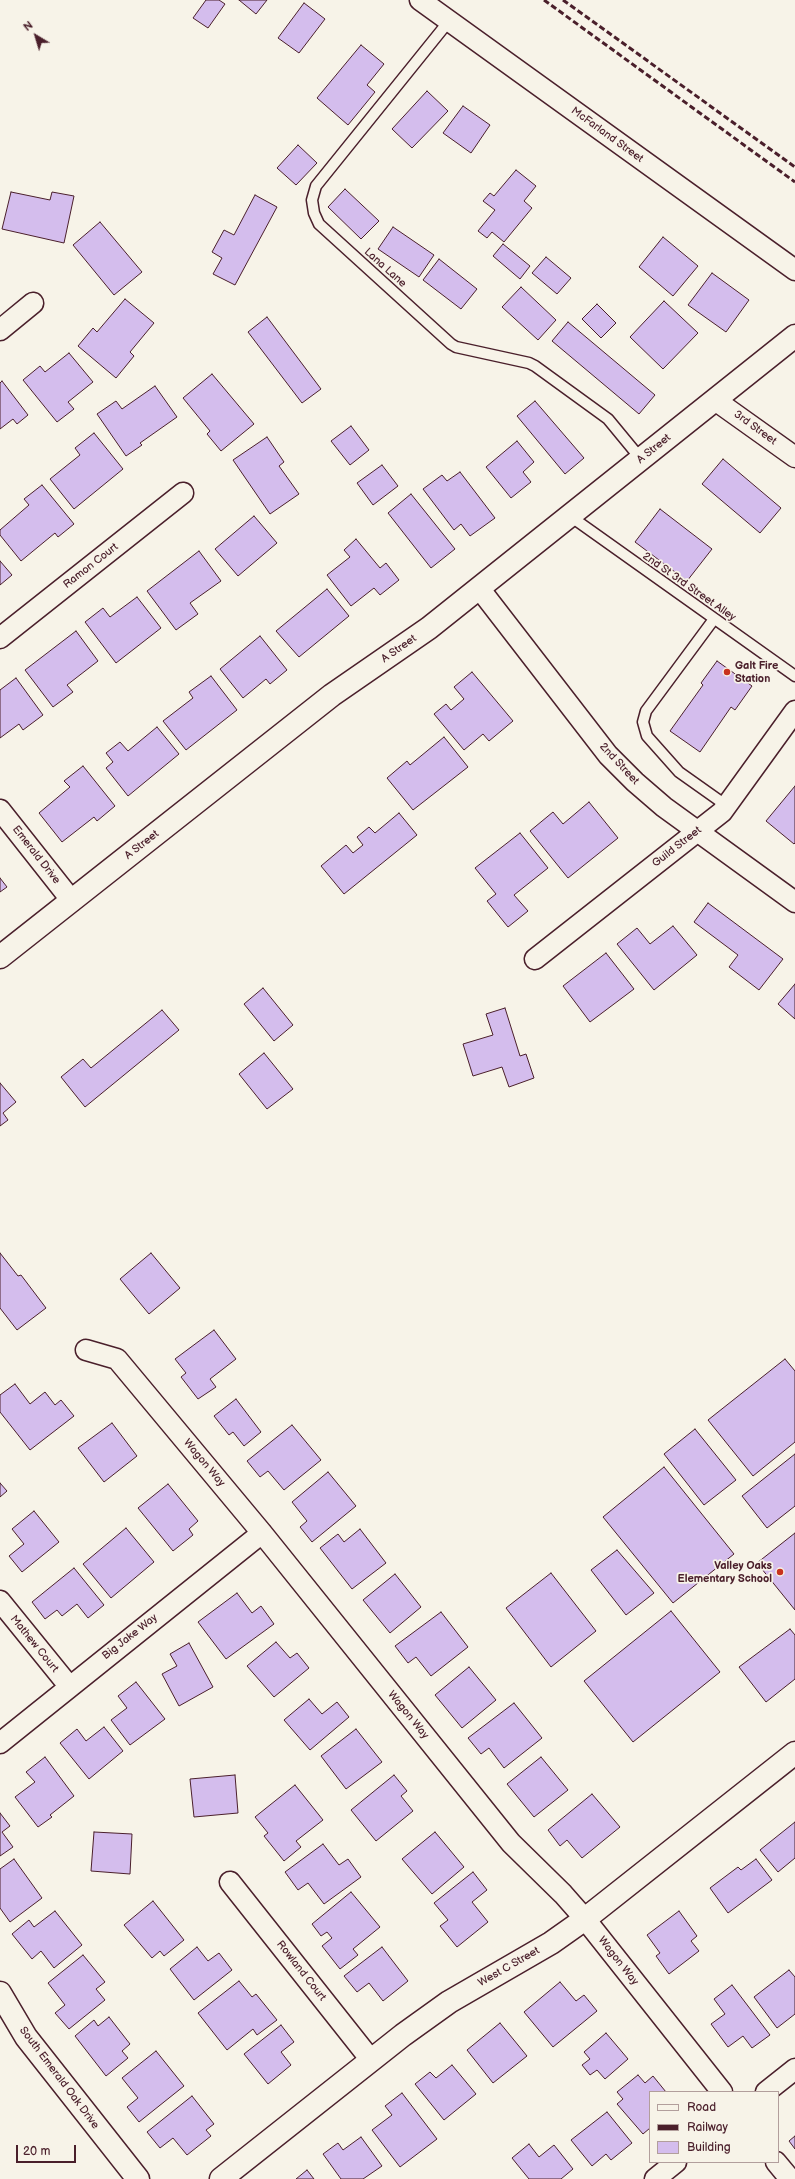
<!DOCTYPE html>
<html>
<head>
<meta charset="utf-8">
<style>
	body { margin:0 }
	#map { position:relative; width:795px; height:2179px; overflow:hidden; background:#f7f3e8; font-family:"Balsamiq Sans",sans-serif }
	canvas { display:block }
	.legend { position:absolute; left:649px; top:2091px; width:130px; height:72px; box-sizing:border-box; background:#f7f3e8; border:1px solid #b29e9c; margin:0; padding:5px 7px; list-style:none; font-size:12px; color:#4a1f2b }
	.legend li { display:flex; align-items:center; gap:8px; height:20px }
	.legend b { width:20px; border:1px solid #b29e9c }
	.north { position:absolute; left:16px; top:16px; width:40px; height:40px; -webkit-text-stroke:3px #f7f3e8; paint-order:stroke; rotate:322deg; font-size:11px; font-weight:700; line-height:16px; text-align:center; color:#4a1f2b }
	.north::after { content:''; display:block; margin:auto; width:14px; height:18px; background:#4a1f2b; clip-path:polygon(50% 0,100% 100%,50% 72%,0 100%) }
	.scale { position:absolute; left:16px; top:2145px; width:60px; height:18px; box-sizing:border-box; border:2px solid #4a1f2b; border-top:0; padding-left:5px; font-size:12px; line-height:14px; white-space:nowrap; color:#4a1f2b; -webkit-text-stroke:3px #f7f3e8; paint-order:stroke }
</style>
</head>
<body>
<div id="map">
<canvas width="795" height="2179"></canvas>
<ul class="legend">
<li><b style="height:5px;background:#f7f3e8"></b>Road</li>
<li><b style="height:5px;background:#4a1f2b"></b>Railway</li>
<li><b style="height:11px;background:#d4bded"></b>Building</li>
</ul>
<div class="north">N</div>
<div class="scale">20 m</div>
</div>
<script>
const c = document.querySelector('canvas').getContext('2d');
c.lineJoin = 'round';
function paint(path, color) {
  c.fillStyle = color;
  c.fill(path, 'evenodd');
}
function shape(rows) {
  const path = new Path2D();
  for (const r of rows) {
    path.moveTo(r[0], r[1]);
    for (let i = 2; i < r.length; i += 2) path.lineTo(r[i], r[i + 1]);
  }
  return path;
}
function trace(path, color, width, dash) {
  c.strokeStyle = color;
  c.lineWidth = width;
  c.lineCap = dash ? 'butt' : 'round';
  c.setLineDash(dash || []);
  c.stroke(path);
}
function write(font, color, halo, rows, align = 'center') {
  c.font = font + ' "Balsamiq Sans",sans-serif';
  c.lineWidth = 3.5;
  c.setLineDash([]);
  c.textBaseline = 'middle';
  c.strokeStyle = halo;
  c.fillStyle = color;
  for (const [text, x, y, turn = 0] of rows) {
    c.save();
    c.translate(x, y);
    c.rotate((+turn || 0) * Math.PI / 180);
    c.textAlign = isNaN(turn) ? turn : align;
    if (halo) c.strokeText(text, 0, 0);
    c.fillText(text, 0, 0);
    c.restore();
  }
}
const building = shape([
	[206,0,219,0,225,4,208,28,193,18,206,0],
	[239,0,267,0,256,14,239,0],
	[304,3,325,19,299,53,278,38,304,3],
	[361,45,384,64,367,85,375,92,348,125,317,98,361,45],
	[427,91,448,111,412,148,392,129,427,91],
	[463,106,490,125,471,153,443,133,463,106],
	[298,145,317,163,296,185,277,168,298,145],
	[516,170,536,186,524,201,532,208,504,242,492,232,487,238,478,231,495,210,483,201,490,193,494,196,516,170],
	[345,189,379,221,361,239,328,207,345,189],
	[11,192,50,200,52,192,74,196,64,243,2,229,11,192],
	[255,195,277,207,235,285,213,274,222,258,212,252,224,230,234,235,255,195],
	[100,222,142,272,114,295,73,245,100,222],
	[393,227,434,255,419,277,378,249,393,227],
	[663,237,698,266,673,296,639,267,663,237],
	[503,244,530,266,520,279,493,256,503,244],
	[546,257,571,278,557,294,532,273,546,257],
	[439,259,477,289,461,309,423,280,439,259],
	[712,273,749,300,726,332,688,305,712,273],
	[521,287,556,320,538,340,502,307,521,287],
	[125,299,154,323,130,352,134,356,116,378,78,346,93,328,97,332,125,299],
	[664,301,698,333,663,369,630,337,664,301],
	[597,304,616,323,601,338,582,319,597,304],
	[267,317,321,389,302,403,248,332,267,317],
	[568,322,655,395,639,414,552,341,568,322],
	[69,353,93,382,68,402,74,409,57,422,23,380,40,366,45,372,69,353],
	[212,374,254,424,221,451,207,434,210,431,183,398,212,374],
	[2,381,28,415,17,424,13,419,0,429,0,383,2,381],
	[155,386,177,417,140,443,142,445,126,456,97,414,116,401,122,409,155,386],
	[535,401,584,458,565,474,517,416,535,401],
	[351,426,369,450,350,465,331,441,351,426],
	[94,433,123,469,74,509,50,479,80,455,75,448,94,433],
	[267,437,284,462,279,466,299,494,270,514,233,460,267,437],
	[517,441,534,462,523,472,531,482,511,498,486,467,517,441],
	[723,459,781,508,760,533,702,484,723,459],
	[382,465,398,486,373,505,357,483,382,465],
	[460,472,495,518,470,536,461,524,454,530,423,489,442,475,447,481,460,472],
	[42,485,74,524,58,537,55,533,21,561,0,535,0,530,29,505,24,499,42,485],
	[411,494,455,549,431,568,388,513,411,494],
	[660,509,712,549,687,581,635,542,660,509],
	[254,516,277,543,238,576,215,549,254,516],
	[356,539,380,568,386,563,399,580,380,595,374,588,351,606,327,575,350,557,344,550,356,539],
	[199,551,221,581,190,603,198,614,176,630,147,591,199,551],
	[0,561,12,575,0,585,0,561],
	[327,589,349,616,299,657,276,631,327,589],
	[137,597,161,628,116,663,85,622,103,608,110,617,137,597],
	[76,631,98,661,67,685,73,692,53,707,25,670,76,631],
	[260,636,287,670,270,684,266,679,243,698,220,669,260,636],
	[717,661,752,686,735,710,731,707,700,752,670,731,703,685,701,683,717,661],
	[472,672,513,721,489,741,483,734,464,750,434,714,446,704,451,710,464,699,454,687,472,672],
	[211,676,237,710,186,750,163,721,193,698,189,692,211,676],
	[16,678,43,715,23,730,19,724,0,738,0,690,16,678],
	[157,727,179,754,128,796,106,768,113,762,106,753,120,742,128,751,157,727],
	[444,737,468,767,413,810,387,778,407,761,410,765,444,737],
	[83,766,115,806,97,821,94,817,62,842,39,813,70,787,64,781,83,766],
	[795,786,795,843,794,844,766,821,795,786],
	[589,802,618,838,568,878,530,831,553,812,563,824,589,802],
	[399,813,417,835,344,894,321,866,346,845,353,853,363,845,357,837,369,827,375,833,399,813],
	[520,833,548,868,514,895,528,911,508,927,487,901,496,894,475,868,520,833],
	[0,878,7,887,0,892,0,878],
	[708,903,783,959,759,990,729,967,738,955,694,922,708,903],
	[673,926,697,955,654,990,617,944,637,928,650,944,673,926],
	[606,953,634,989,590,1022,563,986,606,953],
	[795,984,795,1019,778,1004,795,984],
	[263,988,293,1025,274,1041,244,1004,263,988],
	[505,1008,520,1056,526,1054,534,1078,509,1087,502,1067,473,1076,463,1044,493,1035,486,1014,505,1008],
	[162,1010,179,1030,85,1107,61,1077,83,1059,91,1068,162,1010],
	[264,1053,293,1089,267,1109,239,1074,264,1053],
	[0,1083,16,1102,3,1113,8,1120,0,1126,0,1083],
	[0,1253,18,1276,21,1275,46,1308,17,1330,0,1308,0,1253],
	[151,1253,180,1288,149,1314,120,1279,151,1253],
	[214,1330,236,1359,210,1379,216,1387,198,1399,181,1377,186,1373,175,1359,214,1330],
	[785,1359,795,1371,795,1442,753,1476,708,1420,785,1359],
	[15,1384,30,1404,45,1392,55,1405,61,1400,74,1416,30,1450,0,1412,0,1395,15,1384],
	[236,1399,261,1432,244,1446,233,1432,229,1435,214,1416,236,1399],
	[112,1423,137,1456,104,1482,78,1448,112,1423],
	[292,1425,321,1460,284,1490,268,1471,260,1477,247,1461,292,1425],
	[695,1429,736,1480,704,1505,664,1454,695,1429],
	[795,1454,795,1506,767,1528,742,1496,795,1454],
	[664,1467,734,1554,673,1603,603,1517,664,1467],
	[328,1472,356,1506,312,1542,300,1527,307,1521,292,1502,328,1472],
	[0,1483,7,1491,0,1497,0,1483],
	[168,1484,198,1521,189,1529,193,1535,173,1551,138,1508,168,1484],
	[34,1511,59,1542,22,1572,9,1556,24,1544,12,1529,34,1511],
	[126,1528,154,1562,111,1598,83,1564,126,1528],
	[360,1529,386,1563,352,1589,320,1548,338,1534,344,1542,360,1529],
	[795,1533,795,1610,757,1563,795,1533],
	[617,1550,654,1593,626,1615,591,1570,617,1550],
	[74,1568,104,1605,88,1618,77,1604,62,1616,57,1610,45,1619,32,1602,74,1568],
	[551,1573,596,1631,551,1667,506,1608,551,1573],
	[395,1574,421,1607,390,1633,363,1600,395,1574],
	[237,1593,252,1613,261,1606,274,1624,226,1659,198,1622,237,1593],
	[671,1611,720,1672,633,1742,584,1681,671,1611],
	[441,1612,468,1647,431,1676,416,1657,408,1663,395,1646,441,1612],
	[790,1629,795,1635,795,1679,766,1702,739,1667,790,1629],
	[276,1642,290,1658,297,1653,309,1668,274,1697,247,1666,276,1642],
	[189,1643,213,1687,179,1706,162,1674,177,1666,170,1654,189,1643],
	[469,1667,496,1700,462,1728,435,1695,469,1667],
	[136,1682,165,1719,130,1745,111,1720,127,1708,118,1696,136,1682],
	[309,1699,322,1714,337,1702,349,1717,310,1750,284,1720,309,1699],
	[514,1703,542,1738,504,1768,489,1748,481,1754,468,1738,514,1703],
	[104,1727,123,1751,89,1779,60,1743,77,1729,86,1741,104,1727],
	[356,1729,382,1762,346,1789,321,1756,356,1729],
	[45,1757,74,1796,50,1815,52,1817,38,1827,15,1797,35,1782,26,1772,45,1757],
	[541,1757,568,1790,534,1817,507,1784,541,1757],
	[235,1775,238,1813,194,1817,190,1779,235,1775],
	[394,1775,407,1791,401,1796,413,1811,376,1841,351,1810,394,1775],
	[295,1785,323,1820,296,1841,301,1847,284,1861,264,1836,268,1833,255,1817,295,1785],
	[592,1794,620,1827,582,1858,567,1840,560,1846,548,1830,592,1794],
	[0,1813,10,1826,2,1832,13,1847,0,1856,0,1813],
	[795,1822,795,1858,778,1872,760,1850,795,1822],
	[94,1832,132,1834,130,1874,91,1871,94,1832],
	[435,1832,464,1867,432,1894,402,1859,435,1832],
	[323,1844,339,1865,348,1859,361,1877,324,1904,308,1883,298,1890,285,1872,323,1844],
	[14,1859,42,1898,10,1922,0,1908,0,1869,14,1859],
	[756,1859,772,1880,728,1913,710,1888,738,1867,741,1870,756,1859],
	[473,1872,487,1890,472,1902,488,1922,457,1947,440,1926,448,1920,434,1903,473,1872],
	[351,1892,380,1927,353,1949,358,1955,340,1969,322,1946,332,1938,327,1932,321,1936,312,1924,351,1892],
	[153,1901,184,1940,164,1956,160,1951,152,1958,124,1925,153,1901],
	[55,1911,82,1945,54,1968,41,1951,32,1959,12,1934,29,1920,34,1927,55,1911],
	[679,1911,697,1936,691,1941,699,1951,669,1974,656,1956,660,1953,647,1935,679,1911],
	[197,1947,208,1961,219,1953,232,1970,194,2000,170,1969,197,1947],
	[382,1947,408,1981,383,2001,369,1983,357,1992,344,1976,382,1947],
	[83,1955,105,1982,96,1989,105,2000,69,2029,55,2013,65,2005,48,1983,83,1955],
	[789,1970,795,1977,795,2014,777,2028,754,1997,789,1970],
	[239,1981,252,1997,256,1994,277,2020,257,2035,253,2029,227,2050,198,2013,239,1981],
	[560,1982,576,2001,584,1995,597,2011,553,2047,524,2012,560,1982],
	[732,1985,770,2035,752,2048,743,2036,728,2047,711,2024,725,2014,714,1999,732,1985],
	[109,2017,130,2044,122,2051,128,2058,106,2076,75,2036,94,2020,98,2026,109,2017],
	[500,2023,527,2056,493,2083,467,2050,500,2023],
	[281,2025,294,2042,281,2052,291,2065,268,2084,244,2054,281,2025],
	[606,2033,628,2059,605,2079,597,2070,590,2075,582,2065,590,2059,584,2052,606,2033],
	[156,2051,184,2086,139,2122,127,2107,138,2098,122,2078,156,2051],
	[452,2065,476,2094,444,2120,415,2084,430,2072,436,2078,452,2065],
	[638,2075,645,2083,653,2076,666,2092,650,2092,650,2128,643,2134,617,2104,623,2099,617,2092,638,2075],
	[402,2093,437,2139,400,2167,372,2130,392,2115,385,2106,402,2093],
	[192,2096,214,2124,206,2130,211,2136,187,2155,173,2138,160,2148,147,2132,192,2096],
	[607,2112,632,2143,611,2160,606,2154,592,2166,571,2140,607,2112],
	[795,2136,795,2149,789,2141,795,2136],
	[361,2137,382,2166,363,2179,341,2179,323,2154,338,2143,343,2150,361,2137],
	[529,2144,539,2157,554,2145,573,2169,561,2179,529,2179,512,2158,529,2144],
	[307,2170,314,2179,296,2179,307,2170]
]);
const service = shape([
	[449,21,316,186,312,200,314,213,319,224,451,344,456,347,529,363,535,366,608,419,641,459],
	[570,516,795,676],
	[714,619,646,711,643,722,647,736,679,772,727,806]
]);
const minor = shape([
	[420,0,795,270],
	[0,330,33,303],
	[715,400,795,457],
	[479,588,608,755,635,782,664,807,795,902],
	[0,638,183,493],
	[0,810,72,901],
	[535,959,722,812,795,711],
	[86,1350,117,1359,262,1533,511,1843,563,1894,585,1919,722,2092],
	[0,1601,69,1686],
	[0,1743,262,1533],
	[230,1882,371,2060],
	[766,2092,795,2069],
	[776,2162,790,2179],
	[655,2179,676,2162]
]);
const tertiary = shape([
	[0,957,332,695,429,628,795,336],
	[0,1993,26,2037,138,2179],
	[221,2179,403,2035,449,2002,551,1943,585,1919,795,1753]
]);
const rail = shape([
	[544,0,795,182],
	[563,0,795,167]
]);
const markers = [
	[727,672,4,"#c8321e"],
	[780,1572,4,"#c8321e"]
];
const streetNames = [
	["McFarland Street",607,135,36],
	["Lana Lane",385,268,42],
	["3rd Street",755,428,36],
	["A Street",654,449,-39],
	["Ramon Court",91,566,-38],
	["2nd St 3rd Street Alley",689,587,35],
	["A Street",399,649,-35],
	["2nd Street",619,764,47],
	["A Street",142,845,-38],
	["Guild Street",677,847,-38],
	["Emerald Drive",36,855,52],
	["Wagon Way",204,1463,50],
	["Big Jake Way",130,1637,-38],
	["Mathew Court",34,1644,51],
	["Wagon Way",408,1715,51],
	["Wagon Way",618,1961,52],
	["West C Street",509,1967,-30],
	["Rowland Court",301,1971,52],
	["South Emerald Oak Drive",59,2078,53]
];
const poiNames = [
	["Galt Fire",735,666],
	["Station",735,679],
	["Valley Oaks",772,1566,"right"],
	["Elementary School",772,1579,"right"]
];
paint(building, '#d4bded');
trace(building, '#4a1f2b', 1);
trace(service, '#4a1f2b', 13);
trace(minor, '#4a1f2b', 23);
trace(tertiary, '#4a1f2b', 25);
trace(service, '#f7f3e8', 10);
trace(minor, '#f7f3e8', 20);
trace(tertiary, '#f7f3e8', 22);
trace(rail, '#4a1f2b', 3, [6, 3]);
for (const [x, y, r, color] of markers) {
  const dot = new Path2D();
  dot.arc(x, y, r, 0, 2 * Math.PI);
  c.fillStyle = color;
  c.fill(dot);
  trace(dot, '#f7f3e8', 1.5);
}
write('11px', '#4a1f2b', '#f7f3e8', streetNames);
write('bold 11px', '#4a1f2b', '#f7f3e8', poiNames, 'left');
</script>
</body>
</html>
